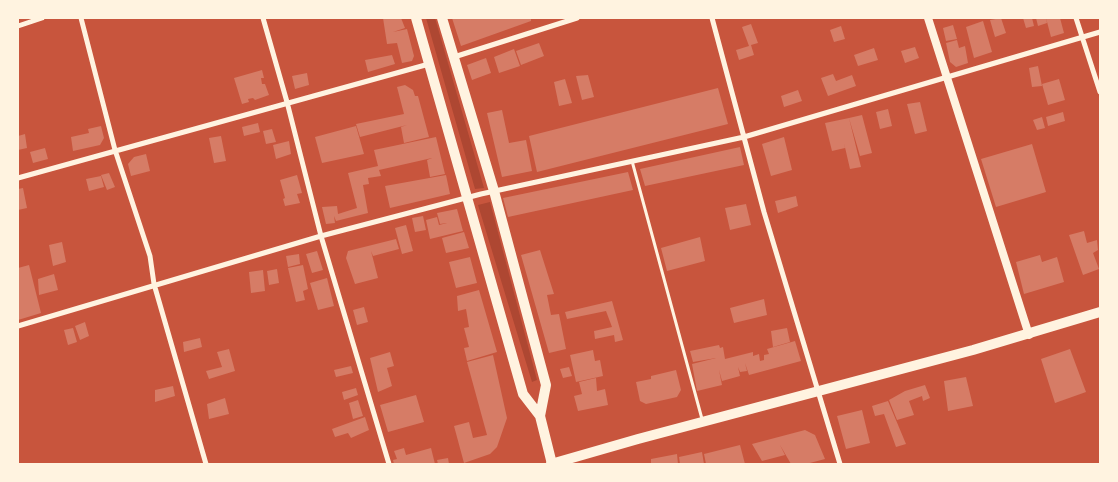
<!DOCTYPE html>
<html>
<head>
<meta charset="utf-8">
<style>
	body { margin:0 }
	#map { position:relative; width:1118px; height:482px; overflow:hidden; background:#c8553d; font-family:"Fira Sans Condensed",sans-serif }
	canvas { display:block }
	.frame { position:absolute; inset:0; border:19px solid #fff3e0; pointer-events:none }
</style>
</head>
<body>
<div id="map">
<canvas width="1118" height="482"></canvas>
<div class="frame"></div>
</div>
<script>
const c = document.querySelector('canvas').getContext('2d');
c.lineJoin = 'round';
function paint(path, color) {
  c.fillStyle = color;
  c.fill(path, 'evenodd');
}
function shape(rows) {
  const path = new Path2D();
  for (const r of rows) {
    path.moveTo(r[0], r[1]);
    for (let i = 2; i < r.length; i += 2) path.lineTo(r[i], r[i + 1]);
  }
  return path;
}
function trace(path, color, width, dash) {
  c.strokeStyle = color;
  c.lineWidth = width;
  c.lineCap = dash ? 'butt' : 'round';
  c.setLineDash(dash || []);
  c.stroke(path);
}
const green = shape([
	[426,18,435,18,484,188,475,189],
	[490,202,537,380,532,382,478,205]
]);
const building = shape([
	[383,18,401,18,405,28,393,32,407,29,414,56,412,61,402,63,397,43,387,44],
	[452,18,531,18,531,21,461,46],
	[1001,18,1006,33,995,37,990,20],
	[1023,18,1032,18,1034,26,1026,28],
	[1036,18,1046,18,1047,23,1038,26],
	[1046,18,1060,18,1064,33,1051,37],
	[983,21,992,52,974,58,966,27],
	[751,24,758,43,751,45,754,55,739,60,736,50,749,46,742,27],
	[953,25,957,39,946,41,943,28],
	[841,26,845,39,834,42,830,30],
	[957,40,959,48,965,46,968,63,956,67,950,62,946,43],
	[539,43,544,56,521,65,516,51],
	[915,47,919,58,905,63,901,51],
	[874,48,878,60,858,66,854,55],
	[514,49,520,66,499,73,494,57],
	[392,55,395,64,368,72,365,60],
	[486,58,491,73,472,80,467,65],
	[1038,66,1042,86,1032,87,1029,68],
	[262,70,264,78,261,78,262,84,265,84,269,95,255,100,253,98,248,99,249,102,242,104,234,78],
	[307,73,309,85,295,89,292,76],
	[833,74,836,81,852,75,856,86,828,96,821,78],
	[588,75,594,97,582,100,576,76],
	[565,79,572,103,559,106,554,82],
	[1059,79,1065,100,1048,105,1042,84],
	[405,85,413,90,415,96,418,96,429,137,404,143,401,127,407,125,360,137,356,124,404,114,397,87],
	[718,88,728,124,537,172,529,136],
	[798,90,802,101,784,107,781,96],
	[920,102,927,131,915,134,907,104],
	[888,109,892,126,880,129,876,112],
	[502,110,509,143,526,140,532,171,502,177,487,113],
	[1063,112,1065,121,1048,126,1046,117],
	[862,115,872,153,860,156,849,118],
	[1042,117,1045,128,1037,130,1033,120],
	[849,118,861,167,850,169,844,143,845,148,832,151,825,123],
	[258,123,260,132,244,136,242,127],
	[101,126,104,138,100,145,73,151,71,137,89,133,88,129],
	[356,126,364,154,322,163,315,137],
	[272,129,276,142,266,144,263,131],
	[25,134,27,148,18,150,18,136],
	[221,136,226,161,214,163,209,138],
	[436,137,445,174,430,177,427,160,432,158,379,170,381,176,368,178,369,184,363,185,368,213,336,221,334,216,335,223,326,224,322,207,337,206,338,214,357,208,348,173,378,166,374,150],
	[784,137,792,170,771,176,762,144],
	[289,141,291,154,276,159,273,145],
	[1032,144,1046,192,996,207,981,159],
	[740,147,744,165,645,186,640,169],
	[45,148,48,159,33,163,30,152],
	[146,154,150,171,131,176,128,164,134,157],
	[628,172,633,190,508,217,503,198],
	[109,173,115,187,107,190,101,175],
	[297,175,302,193,297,194,300,203,285,206,283,199,285,198,280,180],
	[446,175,450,194,390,208,385,186],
	[101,176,104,187,89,191,86,179],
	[23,188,27,208,18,210,18,189],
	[796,196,798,206,778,213,775,201],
	[746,204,751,225,730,230,725,208],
	[457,209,463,231,430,239,426,220,437,217,439,225,447,223,440,224,437,213],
	[423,216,426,230,415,232,412,218],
	[406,225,413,251,402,254,395,228],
	[1084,231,1087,243,1097,240,1098,250,1093,253,1099,269,1083,275,1069,235],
	[464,232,469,248,446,253,442,238],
	[700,237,705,261,667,271,661,248],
	[396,239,399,249,373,256,371,251,378,278,355,284,346,258,348,251],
	[62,242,66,262,53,266,49,245],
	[540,250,554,294,547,295,551,315,559,314,566,349,549,353,521,255],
	[317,251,323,270,312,273,306,254],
	[299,254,300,264,288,267,286,256],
	[1040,255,1042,262,1057,257,1064,282,1024,294,1016,262],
	[470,257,477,283,456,288,449,262],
	[29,265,41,313,18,320,18,268],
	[303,265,308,289,303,291,305,300,296,302,288,268],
	[277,269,279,283,269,285,267,271],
	[263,270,265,291,251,293,249,272],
	[54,274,58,290,39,295,38,279],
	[327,278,334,306,318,310,310,283],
	[479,290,497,352,467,361,464,348,469,347,464,328,469,327,466,309,458,311,457,296],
	[764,299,767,315,734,323,730,308],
	[612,301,623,340,615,342,614,335,595,339,594,331,612,327,606,311,567,319,565,312],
	[364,307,368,322,357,325,353,310],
	[85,322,89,336,80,340,75,326],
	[73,328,77,342,68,345,64,330],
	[787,328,790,342,773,347,771,331],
	[200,338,202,347,184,352,183,342],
	[795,341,801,361,749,375,745,363,747,371,740,372,738,367,740,376,722,381,719,370,722,385,697,391,692,364,716,358,693,362,690,351,719,345,720,348,723,347,725,359,753,352,753,356,759,354,760,361,764,360,764,355,769,354,767,349],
	[229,349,235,371,209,379,206,371,222,367,217,352],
	[1070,349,1086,392,1055,403,1041,359],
	[593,350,595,361,600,360,603,376,576,382,570,355],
	[390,352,394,366,387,368,392,386,378,392,370,358],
	[493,355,507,418,497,447,490,454,464,463,454,426,469,422,473,438,487,435,467,362],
	[351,366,353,373,336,377,334,370],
	[569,367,572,376,563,378,560,369],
	[676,370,681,390,677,397,646,404,640,401,636,382,651,379,651,376],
	[966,377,973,406,948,411,944,381],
	[596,378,597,391,605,389,608,405,578,411,574,396,582,394,579,382],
	[925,385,930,398,923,401,922,396,909,401,914,415,897,420,889,400,905,391],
	[173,386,175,396,155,402,155,390],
	[356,388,358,395,344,400,342,392],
	[416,395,424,422,388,432,380,405],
	[225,398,229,414,209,419,207,404],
	[358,400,363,416,353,419,349,403],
	[888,401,906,444,896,447,884,414,875,416,872,406],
	[862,410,870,443,846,449,837,416],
	[365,417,369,430,351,438,348,433,335,437,332,429],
	[805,430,815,435,825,459,806,464,791,464,780,445,785,455,762,461,752,444],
	[740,445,745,464,706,464,704,454],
	[404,448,406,455,431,448,435,464,394,464,393,460,397,459,394,451],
	[702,452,704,464,680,464,679,457],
	[677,454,678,464,651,464,651,459],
	[448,458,449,464,438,464,437,460]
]);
const service = shape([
	[632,161,702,419]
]);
const minor = shape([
	[81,18,115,150,150,256,154,284,206,464],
	[263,18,287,102,321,236,389,464],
	[712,18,764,212,840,464],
	[1076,18,1100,92],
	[18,26,42,18],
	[454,57,577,18],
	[18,178,429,64],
	[18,326,321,236,481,194,744,137,1100,32]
]);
const tertiary = shape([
	[928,18,1029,335]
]);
const primary = shape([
	[416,18,523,394,540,416,552,464],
	[442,18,494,191,546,385,540,416]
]);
const trunk = shape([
	[551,464,638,439,973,350,1100,312]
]);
paint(green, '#ae4732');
paint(building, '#d67c66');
trace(service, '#fff3e0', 3);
trace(minor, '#fff3e0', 5);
trace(tertiary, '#fff3e0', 8);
trace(primary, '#fff3e0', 10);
trace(trunk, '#fff3e0', 10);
</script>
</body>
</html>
